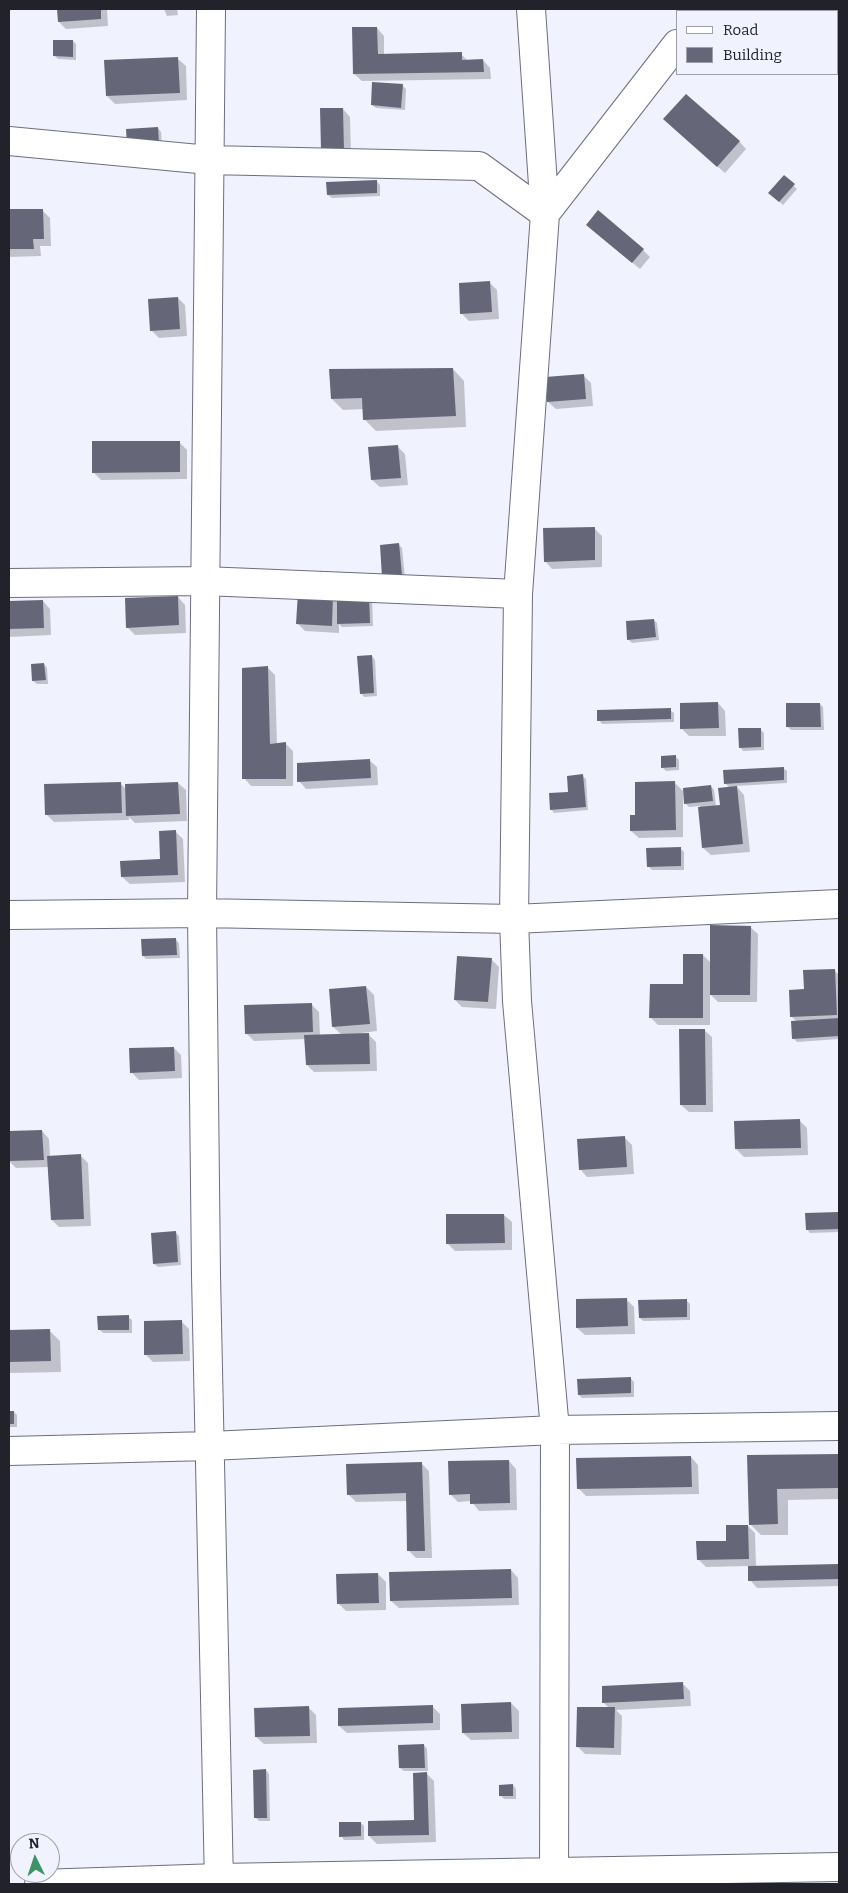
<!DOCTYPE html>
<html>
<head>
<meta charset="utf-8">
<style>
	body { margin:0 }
	#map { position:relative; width:848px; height:1893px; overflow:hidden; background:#f0f2fe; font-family:Bitter,serif }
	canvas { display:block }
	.frame { position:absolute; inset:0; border:10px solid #22232a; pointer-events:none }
	.legend { position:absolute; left:676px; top:10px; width:162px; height:65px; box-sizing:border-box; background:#f0f2fe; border:1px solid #9e9fa9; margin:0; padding:6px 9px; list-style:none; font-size:15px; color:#22232a }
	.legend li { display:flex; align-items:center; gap:10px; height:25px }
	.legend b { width:25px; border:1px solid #9e9fa9 }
	.north { position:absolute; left:10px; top:1833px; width:50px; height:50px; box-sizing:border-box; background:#f0f2fe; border:1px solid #9e9fa9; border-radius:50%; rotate:356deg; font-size:14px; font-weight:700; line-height:20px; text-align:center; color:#22232a }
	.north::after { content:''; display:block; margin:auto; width:18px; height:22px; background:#3e9366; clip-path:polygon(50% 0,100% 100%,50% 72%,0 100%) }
</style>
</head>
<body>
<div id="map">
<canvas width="848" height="1893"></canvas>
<div class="frame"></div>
<ul class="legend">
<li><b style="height:6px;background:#fff"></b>Road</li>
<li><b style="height:14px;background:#656779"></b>Building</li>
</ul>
<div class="north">N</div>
</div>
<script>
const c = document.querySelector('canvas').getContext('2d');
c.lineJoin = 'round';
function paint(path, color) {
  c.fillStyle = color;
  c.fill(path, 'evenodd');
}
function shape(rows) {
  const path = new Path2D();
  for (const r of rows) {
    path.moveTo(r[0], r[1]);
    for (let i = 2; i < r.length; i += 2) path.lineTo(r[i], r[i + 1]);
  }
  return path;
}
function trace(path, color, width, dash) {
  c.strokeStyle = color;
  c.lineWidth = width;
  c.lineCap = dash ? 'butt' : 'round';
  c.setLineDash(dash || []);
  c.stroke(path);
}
const shadow = shape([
	[58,9,107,9,108,26,66,29,59,22],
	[164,9,177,9,178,15,167,16],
	[772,9,788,9,791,11,775,11],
	[377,28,384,36,384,55,461,54,468,61,483,60,490,68,491,79,362,81,354,74],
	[73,41,76,44,76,60,58,59,55,56],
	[178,59,186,66,187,100,115,104,107,96],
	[402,85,406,89,405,110,376,108,372,105],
	[343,109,350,117,351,157,329,157],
	[672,127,739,141,746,149,725,173],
	[158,128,161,132,162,147,132,148],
	[784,177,797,189,783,205,770,193],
	[376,181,380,185,380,196,332,198,328,195],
	[42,210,50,218,51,246,40,246,41,256,9,257,9,211],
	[595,232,643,250,650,257,640,269],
	[489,282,497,290,499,319,469,321,461,313],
	[178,298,185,305,187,336,159,338,151,330],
	[453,369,464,381,466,427,376,431,365,420,364,409,343,410,332,399],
	[583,375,591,383,593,406,556,409,548,402],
	[179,442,187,450,187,479,101,480,93,472],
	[397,446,405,454,408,485,380,487,372,480],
	[594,528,602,536,602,567,552,569,545,561],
	[399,545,402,548,405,578,387,580],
	[299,593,372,599,373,626,342,627,339,624,339,633,305,631,297,623],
	[178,597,185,605,186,633,135,635,127,627],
	[43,601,50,609,51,635,9,637,9,603],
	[654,620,657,623,659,640,632,643,628,639],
	[372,656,375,660,377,696,364,697,361,693],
	[44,664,47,668,48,684,37,684,33,681],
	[267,667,275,675,277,745,286,744,293,751,293,786,251,786,244,778],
	[718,703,725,711,726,736,689,736,681,728],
	[820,704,823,707,824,730,791,730,788,727],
	[670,710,674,713,674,722,602,724,599,720],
	[760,729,764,733,764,750,743,751,740,747],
	[676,757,679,760,679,770,666,771,662,767],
	[369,760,377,767,378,785,306,789,299,781],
	[783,768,787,771,787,783,736,786,744,795,750,852,711,855,703,848,700,806,689,807,685,803,711,786,714,790,716,806,721,806,730,788,725,783],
	[582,776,586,779,588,810,554,813,551,809,569,793],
	[674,782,683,791,683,837,639,838,631,831,637,817],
	[120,783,126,789,178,783,186,790,187,821,135,823,129,817,129,820,54,822,46,814],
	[176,832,183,839,185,882,130,884,122,877,161,860],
	[681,849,684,852,684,870,652,870,648,866],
	[750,927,758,934,757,1002,718,1002,710,994,710,1025,658,1025,651,1018,684,985,703,955,711,963],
	[176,940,179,943,180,958,146,959,143,956],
	[492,960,499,967,496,1009,462,1007,455,1000],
	[834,970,839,975,839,1039,797,1042,793,1038,797,1022,791,1016,805,990],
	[366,987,374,995,377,1031,361,1033,361,1035,369,1035,376,1042,377,1071,314,1072,307,1065,306,1039,254,1041,246,1033,311,1004,319,1012,320,1036,342,1035,333,1027],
	[704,1030,712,1037,713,1112,689,1112,681,1105],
	[174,1048,181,1055,182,1078,139,1080,131,1072],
	[799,1120,807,1128,808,1155,744,1157,736,1149],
	[42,1131,49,1139,50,1157,80,1155,88,1163,91,1226,59,1227,52,1220,49,1167,16,1168,9,1161,9,1132],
	[624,1137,632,1145,634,1174,587,1177,580,1169],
	[838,1213,839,1232,810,1233,807,1229],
	[504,1215,512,1222,512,1250,455,1251,448,1244],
	[176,1233,179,1236,181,1265,158,1267,154,1264],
	[626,1299,634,1307,635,1334,585,1335,577,1328],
	[686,1300,690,1304,690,1320,643,1321,640,1318],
	[128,1317,132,1320,132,1333,103,1333,99,1329],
	[181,1321,189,1329,190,1361,153,1362,145,1354],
	[49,1330,60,1341,61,1372,9,1373,9,1331],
	[630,1378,634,1382,634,1397,582,1398,579,1395],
	[9,1412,14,1412,17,1415,17,1427,9,1427],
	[839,1455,839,1499,788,1500,788,1535,761,1535,750,1524,749,1457],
	[691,1457,698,1465,699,1494,586,1496,578,1488],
	[509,1461,516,1469,517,1510,479,1511,471,1501,458,1502,450,1494],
	[422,1464,429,1471,432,1558,416,1558,408,1550,407,1501,356,1502,348,1494],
	[748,1526,755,1533,756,1567,839,1566,839,1586,757,1588,750,1580,749,1566,706,1567,698,1559,728,1542],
	[511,1570,518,1578,519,1605,399,1608,391,1601],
	[378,1574,386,1582,386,1610,346,1611,338,1603],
	[682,1683,690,1691,691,1706,616,1710,622,1716,621,1755,585,1754,577,1746,609,1708,603,1702],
	[511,1703,519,1711,519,1739,471,1740,463,1733],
	[432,1706,440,1714,440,1730,347,1733,339,1726],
	[308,1707,316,1715,317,1743,264,1744,256,1737],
	[424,1745,427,1749,428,1771,404,1771,400,1768],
	[266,1770,269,1774,270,1821,259,1821,255,1817],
	[427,1774,434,1781,436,1842,377,1844,369,1836,416,1821],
	[513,1785,516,1789,516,1799,504,1799,500,1795],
	[361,1823,364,1826,364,1840,344,1840,341,1836]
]);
const building = shape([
	[57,9,101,9,101,19,58,22],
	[352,27,377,27,378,54,462,52,462,60,483,59,484,72,353,74],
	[53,40,73,40,73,57,53,56],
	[178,57,180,93,106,96,104,60],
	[372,82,403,84,401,108,371,105],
	[686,94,740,141,717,167,663,119],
	[320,108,343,108,344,150,321,150],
	[158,127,159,144,127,145,126,129],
	[784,175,795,184,779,202,768,193],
	[377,180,377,193,327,195,326,182],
	[9,209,43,209,44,239,33,239,34,249,9,249],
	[598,210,644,249,632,263,586,225],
	[490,281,492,312,460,314,459,283],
	[178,297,180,329,150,331,148,299],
	[453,368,456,416,363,420,362,398,331,399,329,369],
	[584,374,586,399,547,402,545,377],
	[92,441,180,441,180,472,92,473],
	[398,445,401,478,371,480,368,447],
	[595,527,595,560,544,562,543,528],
	[399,543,402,575,382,577,380,545],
	[298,592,333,594,332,626,296,624],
	[369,594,370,623,337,624,337,595],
	[178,596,179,625,126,628,125,598],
	[43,600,44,628,9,629,9,601],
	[654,619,656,637,627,640,626,621],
	[372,655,374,693,360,694,357,656],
	[44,663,46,680,32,681,31,664],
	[268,666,270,744,286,742,286,779,242,779,242,668],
	[718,702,719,728,680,729,680,703],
	[786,703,820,703,821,727,786,727],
	[671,708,671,719,597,721,597,710],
	[738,728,761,728,761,747,739,748],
	[676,755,676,767,661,768,661,756],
	[370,759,371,778,297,782,297,763],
	[784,767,784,780,724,784,723,770],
	[583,774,586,807,550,810,549,793,568,792,567,776],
	[675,781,676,830,630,831,630,815,635,815,635,782],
	[121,782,122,813,45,815,44,784],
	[178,782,180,814,126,816,125,784],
	[711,785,713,801,684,804,683,788],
	[737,786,743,844,702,848,698,807,720,805,718,788],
	[176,830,178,875,121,877,120,861,160,859,159,831],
	[681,847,681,866,647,867,646,848],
	[710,925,751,926,750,995,710,995],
	[176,938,177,955,142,956,141,939],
	[683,954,703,954,703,1018,649,1018,650,984,683,984],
	[457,956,492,958,488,1002,454,1000],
	[835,969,837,1015,790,1017,789,990,804,989,803,970],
	[366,986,370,1024,332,1027,329,989],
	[312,1003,313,1032,245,1034,244,1005],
	[839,1018,839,1036,792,1039,791,1021],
	[679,1029,705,1029,706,1105,680,1105],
	[369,1033,370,1064,306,1065,304,1035],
	[174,1047,175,1071,130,1073,129,1048],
	[800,1119,801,1148,735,1149,734,1121],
	[42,1130,44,1160,9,1161,9,1131],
	[625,1136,627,1167,579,1170,577,1139],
	[81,1154,84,1219,51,1220,47,1156],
	[839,1212,839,1229,806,1230,805,1213],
	[446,1214,504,1214,505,1243,446,1244],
	[176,1231,178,1262,153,1264,151,1233],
	[627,1298,628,1326,576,1328,576,1299],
	[687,1299,687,1317,639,1318,638,1300],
	[129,1315,129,1330,98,1330,97,1316],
	[182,1320,183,1354,144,1355,144,1321],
	[50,1329,51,1361,9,1362,9,1330],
	[631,1377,631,1393,578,1395,577,1379],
	[9,1411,14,1411,14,1424,9,1424],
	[839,1454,839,1488,777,1489,778,1524,749,1525,747,1455],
	[691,1456,692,1487,577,1489,576,1458],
	[509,1460,510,1503,470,1504,470,1494,449,1495,448,1461],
	[422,1462,425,1551,407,1551,406,1493,347,1495,346,1464],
	[726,1525,748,1525,749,1559,697,1560,696,1541,726,1541],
	[839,1564,839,1579,748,1581,748,1566],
	[511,1569,512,1598,390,1601,389,1572],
	[378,1573,379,1603,337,1604,336,1574],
	[683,1682,684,1699,602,1703,602,1686],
	[511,1702,512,1732,462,1733,461,1704],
	[433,1705,433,1723,338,1726,338,1708],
	[309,1706,310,1736,255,1737,254,1708],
	[577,1707,615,1707,614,1748,576,1747],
	[424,1744,425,1768,399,1768,398,1745],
	[266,1769,267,1818,254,1818,253,1770],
	[427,1772,429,1835,368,1836,368,1821,414,1820,413,1773],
	[513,1784,513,1796,499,1796,499,1785],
	[339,1822,361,1822,361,1836,339,1837]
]);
const minor = shape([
	[211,9,202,913,206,1275,219,1884],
	[531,9,545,214,518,594,514,919,517,1001,555,1430,554,1884],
	[702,11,704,9],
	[9,141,209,160,479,166,545,214,677,44],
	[9,583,204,581,518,594],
	[9,915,202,913,514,919,839,904],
	[9,1451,210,1446,555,1430,839,1426],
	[39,1884,219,1878,839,1867]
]);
paint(shadow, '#0003');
paint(building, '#656779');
trace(minor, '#6c6e80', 30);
trace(minor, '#fff', 28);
</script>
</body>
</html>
